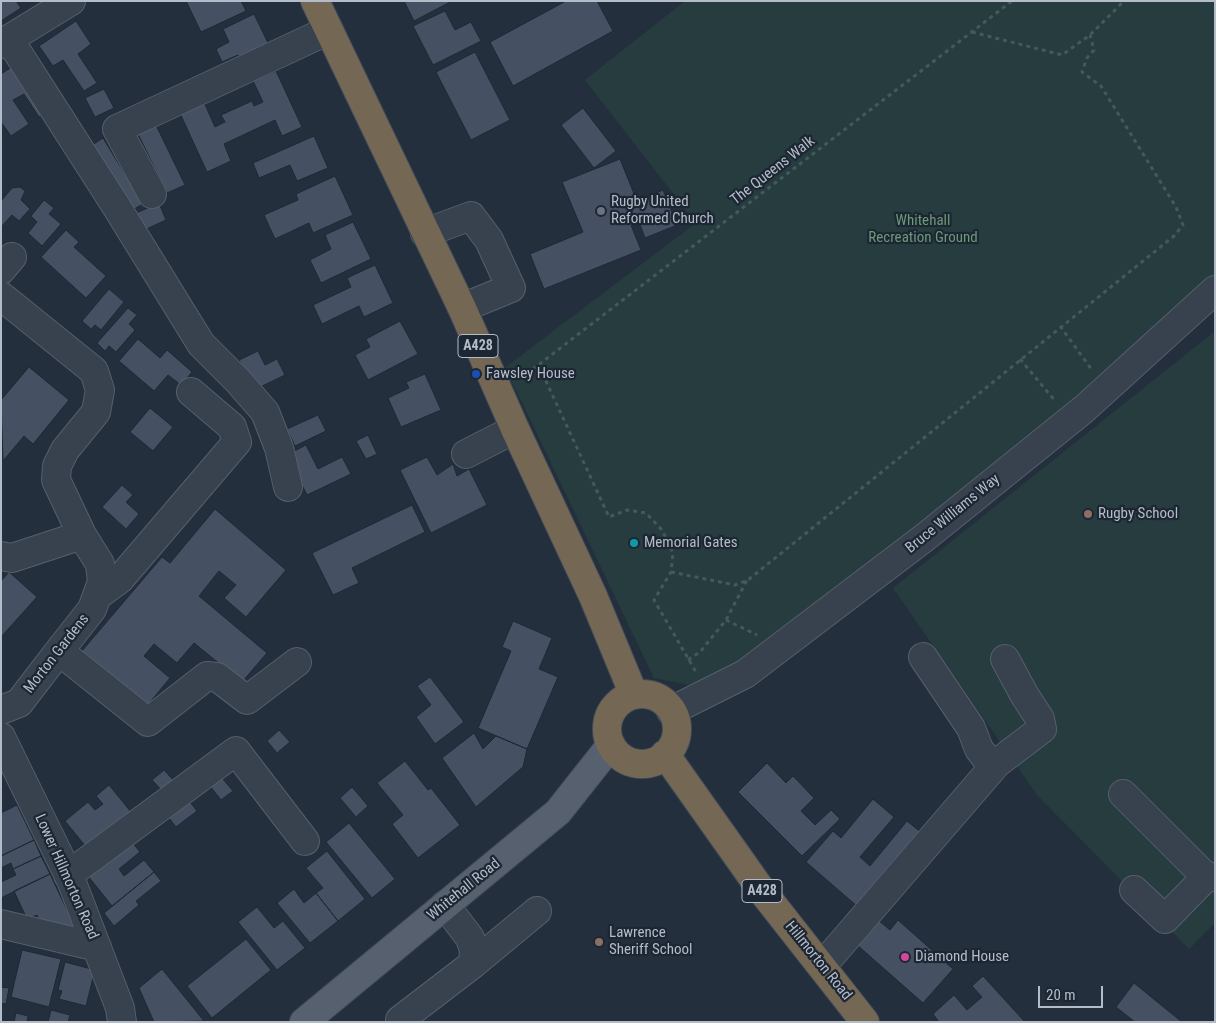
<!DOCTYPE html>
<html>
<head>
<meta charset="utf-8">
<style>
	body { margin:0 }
	#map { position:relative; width:1216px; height:1023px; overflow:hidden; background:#242f3e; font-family:"Roboto Condensed",sans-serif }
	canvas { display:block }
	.frame { position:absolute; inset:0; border:2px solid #b4bcc9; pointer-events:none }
	.scale { position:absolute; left:1038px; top:986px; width:65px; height:22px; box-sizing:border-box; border:2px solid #b4bcc9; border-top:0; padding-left:6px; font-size:15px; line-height:18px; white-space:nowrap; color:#b4bcc9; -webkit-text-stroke:4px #1d2633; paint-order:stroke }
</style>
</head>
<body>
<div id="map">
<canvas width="1216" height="1023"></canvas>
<div class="frame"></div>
<div class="scale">20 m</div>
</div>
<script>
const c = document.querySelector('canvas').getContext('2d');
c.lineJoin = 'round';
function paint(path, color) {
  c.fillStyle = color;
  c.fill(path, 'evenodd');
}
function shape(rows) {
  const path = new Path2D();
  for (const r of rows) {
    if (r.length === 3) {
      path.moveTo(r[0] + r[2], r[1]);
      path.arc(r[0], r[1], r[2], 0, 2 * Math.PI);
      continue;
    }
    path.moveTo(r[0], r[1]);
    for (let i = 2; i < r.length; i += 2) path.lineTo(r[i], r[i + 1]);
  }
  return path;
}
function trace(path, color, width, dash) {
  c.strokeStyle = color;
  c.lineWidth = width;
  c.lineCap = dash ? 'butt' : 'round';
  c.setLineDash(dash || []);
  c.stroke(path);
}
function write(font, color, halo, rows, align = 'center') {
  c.font = font + ' "Roboto Condensed",sans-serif';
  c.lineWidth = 4.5;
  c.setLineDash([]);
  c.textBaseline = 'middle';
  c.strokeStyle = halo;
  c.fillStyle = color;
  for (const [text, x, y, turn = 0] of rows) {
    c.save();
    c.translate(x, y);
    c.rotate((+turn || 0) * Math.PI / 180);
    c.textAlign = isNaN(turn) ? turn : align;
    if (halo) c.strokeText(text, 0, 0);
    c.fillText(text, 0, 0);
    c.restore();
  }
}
const green = shape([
	[685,1,1215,1,1215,278,1073,402,750,658,718,676,689,685,654,678,514,386,503,369,696,223,585,80],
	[1215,331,1215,923,1189,949,1037,795,893,588]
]);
const building = shape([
	[1,1,16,1,21,8,1,21,1,1],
	[186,1,241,1,246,11,201,32,186,1],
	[404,1,452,1,414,21,404,1],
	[566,1,597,1,613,31,513,86,490,42,566,1],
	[445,11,455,30,471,22,481,41,433,65,413,26,445,11],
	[254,14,269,45,240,59,238,55,222,62,216,49,229,42,223,29,254,14],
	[76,21,91,44,78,54,97,83,84,91,63,60,53,66,39,46,76,21],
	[475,52,510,120,471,140,436,72,475,52],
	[18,63,49,111,39,117,24,94,13,100,29,124,11,136,1,122,1,74,18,63],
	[276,71,302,127,282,136,275,120,224,144,231,161,207,172,179,111,203,100,215,127,225,122,221,115,252,101,254,106,263,102,253,81,276,71],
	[104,89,114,108,95,117,85,98,104,89],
	[583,108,616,151,594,168,561,125,583,108],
	[154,121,185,185,167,193,136,130,154,121],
	[314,136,328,168,297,181,290,165,259,178,253,163,314,136],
	[103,138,143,204,129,212,89,147,103,138],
	[620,159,637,201,663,190,677,225,645,238,639,222,631,225,641,250,544,289,530,254,583,232,562,182,620,159],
	[335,176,353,215,313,233,309,223,275,239,264,215,298,200,296,194,335,176],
	[20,187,25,191,21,200,30,209,19,221,12,215,1,227,1,201,12,188,20,187],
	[44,200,54,208,49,214,61,224,42,246,28,233,37,222,31,216,44,200],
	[159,203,166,220,142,231,134,214,159,203],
	[353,222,371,259,321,283,310,260,331,249,325,235,353,222],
	[66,230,79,242,74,247,106,276,86,298,41,257,66,230],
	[375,265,393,303,364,317,359,306,322,324,313,305,351,287,347,278,375,265],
	[109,289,124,302,101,330,95,325,91,329,82,321,109,289],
	[128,308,137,315,129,324,135,330,116,352,109,346,105,351,97,343,128,308],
	[400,321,418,354,368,380,355,355,370,347,366,339,400,321],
	[138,339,160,358,167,350,192,372,181,385,168,375,154,391,119,361,138,339],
	[258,351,265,365,277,359,285,375,254,390,239,360,258,351],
	[29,367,69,400,33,444,24,436,3,461,1,400,29,367],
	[425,374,441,410,401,427,388,398,409,388,406,382,425,374],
	[150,408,173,427,153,451,130,432,150,408],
	[318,415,326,431,295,446,287,429,318,415],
	[368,435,377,454,366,459,356,441,368,435],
	[306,445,318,469,342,457,351,474,307,495,287,455,306,445],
	[427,457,437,475,453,464,457,476,469,469,487,505,431,533,400,470,427,457],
	[122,485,133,495,126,502,139,514,126,529,102,507,122,485],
	[412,505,425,532,352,568,359,583,333,595,312,553,412,505],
	[215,509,286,570,246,617,224,598,236,585,219,571,199,596,267,653,242,682,194,643,177,663,154,644,144,656,170,678,146,707,81,652,162,557,170,563,215,509],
	[9,572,37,597,1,637,1,581,9,572],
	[513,621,552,638,539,669,558,677,527,749,478,728,511,651,502,647,513,621],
	[430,677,464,722,435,744,416,717,431,705,417,686,430,677],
	[279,730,290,742,277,753,267,741,279,730],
	[474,733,483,749,496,736,527,749,523,767,476,807,442,758,474,733],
	[405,761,428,790,431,788,460,825,418,858,392,824,403,815,377,783,405,761],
	[767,763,786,783,793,776,814,798,801,811,815,825,831,810,840,819,802,856,738,792,767,763],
	[164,770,176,783,164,793,152,780,164,770],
	[217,772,233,791,221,800,206,781,217,772],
	[109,785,131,812,91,853,65,821,88,802,95,810,103,804,96,796,109,785],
	[352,787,368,806,356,817,340,798,352,787],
	[187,798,197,811,176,827,166,814,187,798],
	[873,799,894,817,860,857,870,866,907,821,928,838,865,913,806,862,833,831,841,838,873,799],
	[17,805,34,840,1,856,1,813,17,805],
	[349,823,395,879,372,898,326,842,349,823],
	[34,840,41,856,13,869,11,863,1,868,1,856,34,840],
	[131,841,140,852,119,869,124,876,144,860,154,872,112,906,88,876,131,841],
	[327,851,365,899,338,921,316,893,323,888,306,868,327,851],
	[41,856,50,874,1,898,1,882,16,875,13,869,41,856],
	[154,872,161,881,136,901,139,905,114,926,104,913,154,872],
	[50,874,75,927,70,931,40,922,37,915,27,919,14,891,50,874],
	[294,889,304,903,316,893,338,921,310,943,277,903,294,889],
	[257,907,274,928,283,921,305,948,277,970,238,922,257,907],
	[878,920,890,930,898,920,953,969,923,1003,856,944,878,920],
	[246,939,271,970,212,1018,187,986,246,939],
	[22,950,61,959,49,1007,11,997,22,950],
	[65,962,95,970,86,1006,59,999,62,991,58,990,65,962],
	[162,969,204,1021,154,1022,139,988,162,969],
	[983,976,1025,1022,939,1022,933,1014,954,995,967,1010,982,997,972,986,983,976],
	[1134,983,1182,1022,1135,1022,1116,1007,1134,983],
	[1,987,9,988,6,1004,1,1003,1,987],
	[51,1010,70,1015,68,1022,48,1022,51,1010],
	[16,1013,28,1016,27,1022,14,1022,16,1013]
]);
const path = shape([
	[972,32,1062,55,1090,35,1124,1],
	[1060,326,1092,370],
	[1020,359,1056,402],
	[539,366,609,517,627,510,646,513,662,530,673,553,671,572,654,600,696,672],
	[520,379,1012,1],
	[671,572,735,585,748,580,1174,236,1183,225,1176,207,1101,86,1082,72,1087,58,1094,50,1090,35],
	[726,620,757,635],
	[688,660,700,652,726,620,747,580]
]);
const minor = shape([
	[9,39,116,206,201,344,238,381,265,412,279,448,288,487],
	[1,44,71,1],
	[152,194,117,129,329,30],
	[425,233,471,216,489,240,511,288,462,308],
	[1,270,12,257],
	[1,296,94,371,100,390,96,412,65,450,57,466,56,480,82,535,100,564,102,582,92,609,59,651,19,703,1,710],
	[466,454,515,429],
	[1,556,12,558,82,535],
	[97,596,120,579,237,442,232,427,191,392],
	[59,651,148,722,207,676,217,677,247,700,297,662],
	[923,657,971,728,979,749,993,767],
	[671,711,745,674,924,538,1084,409,1215,290],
	[1,737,71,880,120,1008,122,1022],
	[1123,794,1206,877],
	[68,875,236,751,305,841],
	[1134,890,1165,919,1206,877,1215,877],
	[1,924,97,947],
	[473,964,537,911],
	[822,966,997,763,1042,729,1040,719,1025,696,1005,659],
	[400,1020,473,964,474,950,470,938,445,905]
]);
const major = shape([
	[304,1022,558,812,611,745]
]);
const highway = shape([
	[315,1,462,308,515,429,593,596,634,695],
	[642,729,35],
	[665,754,762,891,865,1022]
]);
const markers = [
	[601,211,5,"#6b7280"],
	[476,374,5,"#1a4fb4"],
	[1088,514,5,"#8d6e63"],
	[634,543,5,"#0f9aa8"],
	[599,942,5,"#8d6e63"],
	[905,957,5,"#d1479c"]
];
const shields = [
	[478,346,40],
	[762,891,40]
];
const shieldNames = [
	["A428",478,346],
	["A428",762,891]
];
const streetNames = [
	["The Queens Walk",773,171,-38],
	["Bruce Williams Way",953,514,-39],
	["Morton Gardens",57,654,-52],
	["Lower Hillmorton Road",66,877,66],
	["Whitehall Road",464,890,-39],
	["Hillmorton Road",818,961,51]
];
const poiNames = [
	["Rugby United",611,202],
	["Reformed Church",611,219],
	["Fawsley House",486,374],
	["Rugby School",1098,514],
	["Memorial Gates",644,543],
	["Lawrence",609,933],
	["Sheriff School",609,950],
	["Diamond House",915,957]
];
const parkNames = [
	["Whitehall",923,221],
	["Recreation Ground",923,238]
];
paint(green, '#263c3f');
paint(building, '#455162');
trace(building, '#1f2835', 1);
trace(minor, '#565f6c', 30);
trace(major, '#414a57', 30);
trace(highway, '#434c59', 30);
trace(path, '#44595c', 3, [4, 4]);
trace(minor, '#38414e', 28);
trace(major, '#56606e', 28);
trace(highway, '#746855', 28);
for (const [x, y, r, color] of markers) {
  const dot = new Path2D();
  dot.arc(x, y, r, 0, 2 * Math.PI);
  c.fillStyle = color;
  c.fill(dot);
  trace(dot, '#1d2633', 2);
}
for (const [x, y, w] of shields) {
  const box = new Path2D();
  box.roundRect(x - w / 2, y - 11.5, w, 23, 4);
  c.fillStyle = '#1d2633';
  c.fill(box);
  trace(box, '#b4bcc9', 1);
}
write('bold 14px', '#b4bcc9', null, shieldNames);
write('15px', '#b4bcc9', '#1d2633', streetNames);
write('15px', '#b4bcc9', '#1d2633', poiNames, 'left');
write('15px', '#6b9a76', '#1d2633', parkNames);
</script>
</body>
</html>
